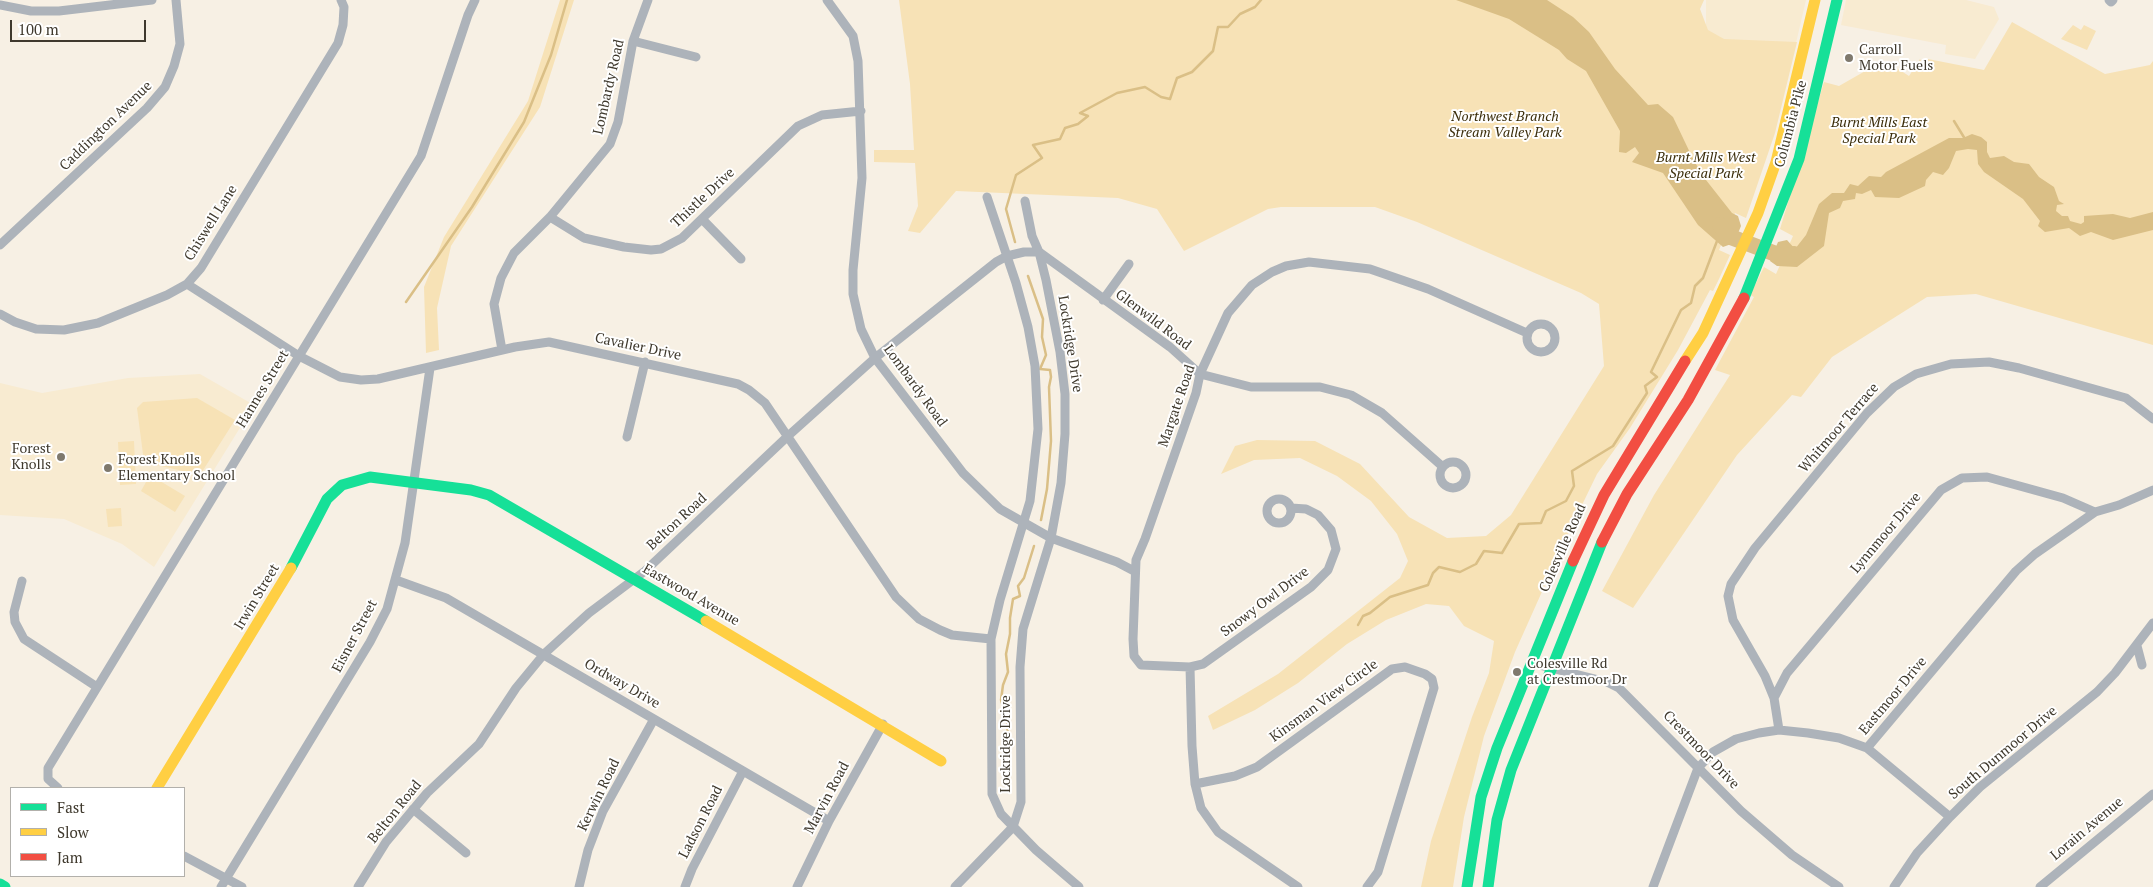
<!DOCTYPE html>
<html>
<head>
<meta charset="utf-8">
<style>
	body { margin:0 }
	#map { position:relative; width:2153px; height:887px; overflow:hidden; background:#f7f0e4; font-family:"PT Serif",serif }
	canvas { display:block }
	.legend { position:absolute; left:10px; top:787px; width:175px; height:90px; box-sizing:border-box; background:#fff; border:1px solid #b2b0ab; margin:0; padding:6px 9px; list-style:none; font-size:15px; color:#3f392d }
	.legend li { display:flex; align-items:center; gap:10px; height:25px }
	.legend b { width:25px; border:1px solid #b2b0ab }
	.scale { position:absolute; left:10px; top:20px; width:136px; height:22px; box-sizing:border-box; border:2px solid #3f392d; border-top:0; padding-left:6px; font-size:15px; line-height:18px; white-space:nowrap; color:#3f392d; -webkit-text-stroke:4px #fff; paint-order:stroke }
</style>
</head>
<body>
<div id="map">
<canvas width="2153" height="887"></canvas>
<ul class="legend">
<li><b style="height:6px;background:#16e098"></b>Fast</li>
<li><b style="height:6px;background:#ffcf43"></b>Slow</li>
<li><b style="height:6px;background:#f24e42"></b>Jam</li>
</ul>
<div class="scale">100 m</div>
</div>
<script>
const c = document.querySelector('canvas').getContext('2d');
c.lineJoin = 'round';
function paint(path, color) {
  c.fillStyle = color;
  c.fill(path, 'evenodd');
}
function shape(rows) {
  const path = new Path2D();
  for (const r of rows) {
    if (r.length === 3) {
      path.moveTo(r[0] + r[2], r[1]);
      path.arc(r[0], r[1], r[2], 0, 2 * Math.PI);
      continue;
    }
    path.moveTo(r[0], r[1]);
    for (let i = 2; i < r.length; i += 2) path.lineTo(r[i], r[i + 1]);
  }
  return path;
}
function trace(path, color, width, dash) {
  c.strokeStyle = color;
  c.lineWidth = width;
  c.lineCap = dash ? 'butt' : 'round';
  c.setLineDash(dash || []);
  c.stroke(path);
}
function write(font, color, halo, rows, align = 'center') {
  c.font = font + ' "PT Serif",serif';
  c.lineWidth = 4;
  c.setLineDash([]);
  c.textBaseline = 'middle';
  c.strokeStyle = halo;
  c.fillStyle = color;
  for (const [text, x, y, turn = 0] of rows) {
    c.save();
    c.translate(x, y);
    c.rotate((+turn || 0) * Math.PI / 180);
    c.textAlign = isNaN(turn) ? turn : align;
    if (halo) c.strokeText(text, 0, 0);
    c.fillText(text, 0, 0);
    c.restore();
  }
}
const built = shape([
	[1706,0,1806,0,1796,43,1706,40],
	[1846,0,1966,0,1994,7,1999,19,1975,59,1945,54,1946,45,1841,25],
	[200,374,254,405,154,567,122,544,64,519,0,515,0,383,42,393,128,378]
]);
const green = shape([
	[560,0,574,0,540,107,451,246,437,308,439,350,426,353,424,287,444,237,528,101],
	[899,0,1704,0,1700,9,1708,30,1724,39,1797,42,1775,133,1746,218,1735,213,1719,250,1730,255,1719,279,1713,291,1710,290,1678,350,1630,428,1597,474,1566,538,1515,652,1484,736,1464,817,1453,887,1421,887,1431,841,1472,717,1489,673,1494,641,1464,626,1449,606,1426,604,1386,620,1347,644,1298,683,1255,710,1213,730,1208,716,1278,674,1400,578,1408,561,1397,534,1371,501,1337,476,1300,458,1254,460,1221,474,1235,446,1257,440,1315,441,1360,464,1409,517,1447,538,1486,536,1511,515,1604,366,1599,304,1581,293,1417,222,1375,207,1281,207,1268,209,1184,251,1157,209,1118,198,956,191,920,233,908,231,918,206,915,163,874,162,874,150,914,150,910,84],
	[2012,22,2105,74,2150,65,2153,61,2153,345,1976,294,1927,297,1832,357,1801,397,1792,395,1737,455,1633,608,1602,591,1654,495,1730,375,1715,370,1754,297,1750,295,1764,267,1776,274,1793,236,1780,229,1824,82,1839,86,1867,70,1885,65,1895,67,1909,76,1920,59,1924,65,1928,59,1984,70],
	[2073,25,2081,30,2084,25,2096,31,2087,50,2061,39],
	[197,398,235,420,200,475,144,462,137,408,143,402],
	[134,441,136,484,120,485,118,442],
	[150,475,185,496,175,512,141,491],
	[121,508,122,526,108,527,106,509]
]);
const water = shape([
	[1456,0,1547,0,1573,17,1589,32,1615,69,1648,105,1658,104,1673,117,1694,161,1706,180,1732,213,1738,216,1741,226,1734,243,1723,247,1698,225,1663,173,1632,162,1639,153,1635,147,1626,153,1619,152,1620,131,1586,71,1567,59,1559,50,1509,19],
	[1972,134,1981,137,1987,142,1987,152,1990,158,2004,156,2014,162,2029,164,2039,177,2054,187,2059,201,2064,204,2057,205,2056,211,2062,216,2068,216,2070,221,2081,224,2084,222,2084,216,2113,214,2130,218,2153,212,2153,230,2113,240,2091,232,2080,236,2069,228,2045,232,2038,226,2040,221,2023,199,1984,172,1978,164,1977,150,1968,149,1956,151,1949,168,1943,175,1933,172,1926,180,1925,186,1899,198,1875,197,1871,190,1862,194,1856,193,1855,199,1843,201,1840,208,1829,213,1824,246,1797,267,1777,266,1770,261,1778,242,1787,240,1795,249,1806,235,1819,204,1832,193,1844,193,1850,184,1858,186,1869,176,1881,177,1886,172,1949,138,1963,138]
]);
const stream = shape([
	[1954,121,1965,139],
	[1015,242,1006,209,1016,175,1042,158,1033,145,1060,139,1065,128,1078,124,1088,116,1080,113,1117,93,1145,87,1161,97,1170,99,1177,78,1192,72,1213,51,1218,27,1228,27,1240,14,1255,7,1261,0],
	[1028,276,1043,319,1042,337,1046,355,1040,369,1050,370,1051,377,1049,387,1051,441,1047,489,1041,520],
	[406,302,472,207,524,122,551,55,567,0],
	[1358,625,1363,616,1370,613,1390,597,1428,585,1433,573,1439,567,1460,572,1476,564,1484,551,1502,553,1519,524,1541,523,1546,511,1566,501,1574,486,1572,471,1613,446,1647,393,1645,386,1657,377,1651,372,1681,310,1691,303,1695,286,1703,278,1717,241],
	[1005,771,1009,759,1007,720,1001,700,1003,685,1008,672,1006,654,1010,634,1010,618,1013,599,1020,596,1018,586,1024,578,1034,546]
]);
const river = shape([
	[1720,225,1728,236,1784,257,1794,254]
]);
const street = shape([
	[827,0,853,36,858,61,862,178,853,270,853,294,861,329,875,358,963,473,1000,509,1051,538,1117,562,1134,571],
	[2109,0,2111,2,2113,0],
	[0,5,31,11,59,11,152,0],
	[633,41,696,57],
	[987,197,1016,283,1028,327,1035,366,1038,429,1030,501,1000,600,991,639,992,794,1001,814,1036,850,1079,887],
	[550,217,584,238,624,247,651,250,661,249,682,238,798,126,822,115,861,111],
	[702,219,741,259],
	[0,245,147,108,165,87,174,66,180,44,176,0],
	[1039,252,1170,347,1200,374,1251,387,1320,387,1351,395,1382,413,1443,467],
	[187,284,299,356,340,377,361,380,378,379,515,347,549,342,738,384,749,390,765,403,896,597,919,619,940,630,952,635,991,639],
	[1103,300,1129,264],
	[0,314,15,322,36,329,64,330,98,323,167,295,187,284,201,268,338,43,343,25,344,7,341,0],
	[1541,338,14],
	[502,350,494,304,501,278,514,253,550,217,610,144,618,122,633,41,648,0],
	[627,437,645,362],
	[1453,475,13],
	[1279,511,12],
	[1291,508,1306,509,1318,515,1331,530,1336,549,1328,570,1311,587,1203,664,1190,667,1141,665,1134,656,1133,639,1136,560,1145,539,1196,393,1200,374,1228,313,1252,285,1272,272,1286,266,1309,262,1370,269,1428,289,1527,333],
	[396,580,446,598,829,821],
	[22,581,14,612,15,622,24,639,97,687],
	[2137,646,2142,665],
	[1531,663,1607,682,1619,688,1741,811,1792,855,1839,887],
	[1190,667,1192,746,1195,784,1201,808,1218,832,1298,887],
	[1774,698,1765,676,1733,620,1728,596,1731,584,1755,548,1867,413,1894,387,1916,374,1951,364,1989,362,2019,368,2126,398,2153,419],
	[1779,730,1774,698,1787,673,1941,490,1962,478,1987,477,2063,498,2095,512],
	[1867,748,2016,571,2035,554,2095,512,2119,505,2153,490],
	[1195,784,1235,776,1257,767,1392,669,1405,667,1425,674,1432,679,1434,688,1378,872,1367,887],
	[58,788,48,779,48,768,421,156,468,15,475,0],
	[413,809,466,853],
	[184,856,242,887],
	[221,887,370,642,387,609,405,543,430,368],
	[358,887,386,842,427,793,479,744,516,688,544,654,589,613,645,571,788,436,875,358,996,262,1007,256,1024,252,1039,252],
	[579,887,588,850,603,811,654,719],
	[685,887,692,869,743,771],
	[797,887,829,821,883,724],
	[955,887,1013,827,1021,802,1020,667,1023,629,1051,538,1061,483,1065,434,1065,394,1060,352,1046,280,1039,252,1032,236,1025,201],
	[1653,887,1698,768,1713,752,1736,739,1759,733,1779,730,1808,733,1839,738,1867,748,1950,817],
	[1894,887,1917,853,1950,817,1980,787,2097,692,2115,673,2153,623],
	[2040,887,2153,794]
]);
const fast = shape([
	[1744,298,1799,159,1837,0],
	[291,568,327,499,342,485,370,477,471,490,489,495,706,621],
	[0,884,5,887],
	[1467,887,1481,797,1497,748,1573,561],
	[1488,887,1497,820,1511,770,1602,542]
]);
const slow = shape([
	[1685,361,1703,333,1758,213,1776,162,1815,0],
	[706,621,941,761],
	[157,788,291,568]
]);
const jam = shape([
	[1602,542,1627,494,1688,400,1744,298],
	[1573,561,1604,495,1685,361]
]);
const markers = [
	[1849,58,5,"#7f796d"],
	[61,457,5,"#7f796d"],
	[108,468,5,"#7f796d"],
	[1517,672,5,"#7f796d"]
];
const poiNames = [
	["Carroll",1859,50],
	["Motor Fuels",1859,66],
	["Forest",51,449,"right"],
	["Knolls",51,465,"right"],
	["Forest Knolls",118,460],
	["Elementary School",118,476],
	["Colesville Rd",1527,664],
	["at Crestmoor Dr",1527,680]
];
const streetNames = [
	["Lombardy Road",609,87,-77],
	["Columbia Pike",1791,124,-75],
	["Caddington Avenue",106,126,-44],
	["Thistle Drive",703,198,-43],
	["Chiswell Lane",211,223,-58],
	["Glenwild Road",1153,320,37],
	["Lockridge Drive",1070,344,81],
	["Cavalier Drive",638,347,12],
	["Lombardy Road",915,386,54],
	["Hannes Street",263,389,-59],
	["Margate Road",1177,406,-71],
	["Whitmoor Terrace",1839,428,-49],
	["Belton Road",677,522,-43],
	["Lynnmoor Drive",1886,533,-50],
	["Colesville Road",1563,548,-66],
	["Eastwood Avenue",691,595,30],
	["Irwin Street",257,597,-59],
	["Snowy Owl Drive",1265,602,-37],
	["Eisner Street",355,636,-62],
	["Ordway Drive",622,684,30],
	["Eastmoor Drive",1893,696,-50],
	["Kinsman View Circle",1324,701,-36],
	["Lockridge Drive",1006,744,-90],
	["Crestmoor Drive",1701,750,46],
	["South Dunmoor Drive",2003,753,-40],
	["Kerwin Road",599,795,-64],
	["Marvin Road",827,798,-62],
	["Belton Road",395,812,-51],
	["Ladson Road",701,822,-63],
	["Lorain Avenue",2087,829,-40]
];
const parkNames = [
	["Northwest Branch",1505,117],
	["Stream Valley Park",1505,133],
	["Burnt Mills East",1879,123],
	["Special Park",1879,139],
	["Burnt Mills West",1706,158],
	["Special Park",1706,174]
];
paint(built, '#f8ebd1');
paint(green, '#f7e2b6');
paint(water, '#dabf86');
trace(stream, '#dabf86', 2.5);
trace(river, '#dabf86', 16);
trace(street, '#adb3ba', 9);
trace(fast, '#16e098', 11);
trace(slow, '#ffcf43', 11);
trace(jam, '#f24e42', 11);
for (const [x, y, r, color] of markers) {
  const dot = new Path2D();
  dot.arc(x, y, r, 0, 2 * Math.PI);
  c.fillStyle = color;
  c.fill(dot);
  trace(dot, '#fff', 2);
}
write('14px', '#3f392d', '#fff', poiNames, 'left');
write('14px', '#3f392d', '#fff', streetNames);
write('italic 14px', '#3b2d0a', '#fff', parkNames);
</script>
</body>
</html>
